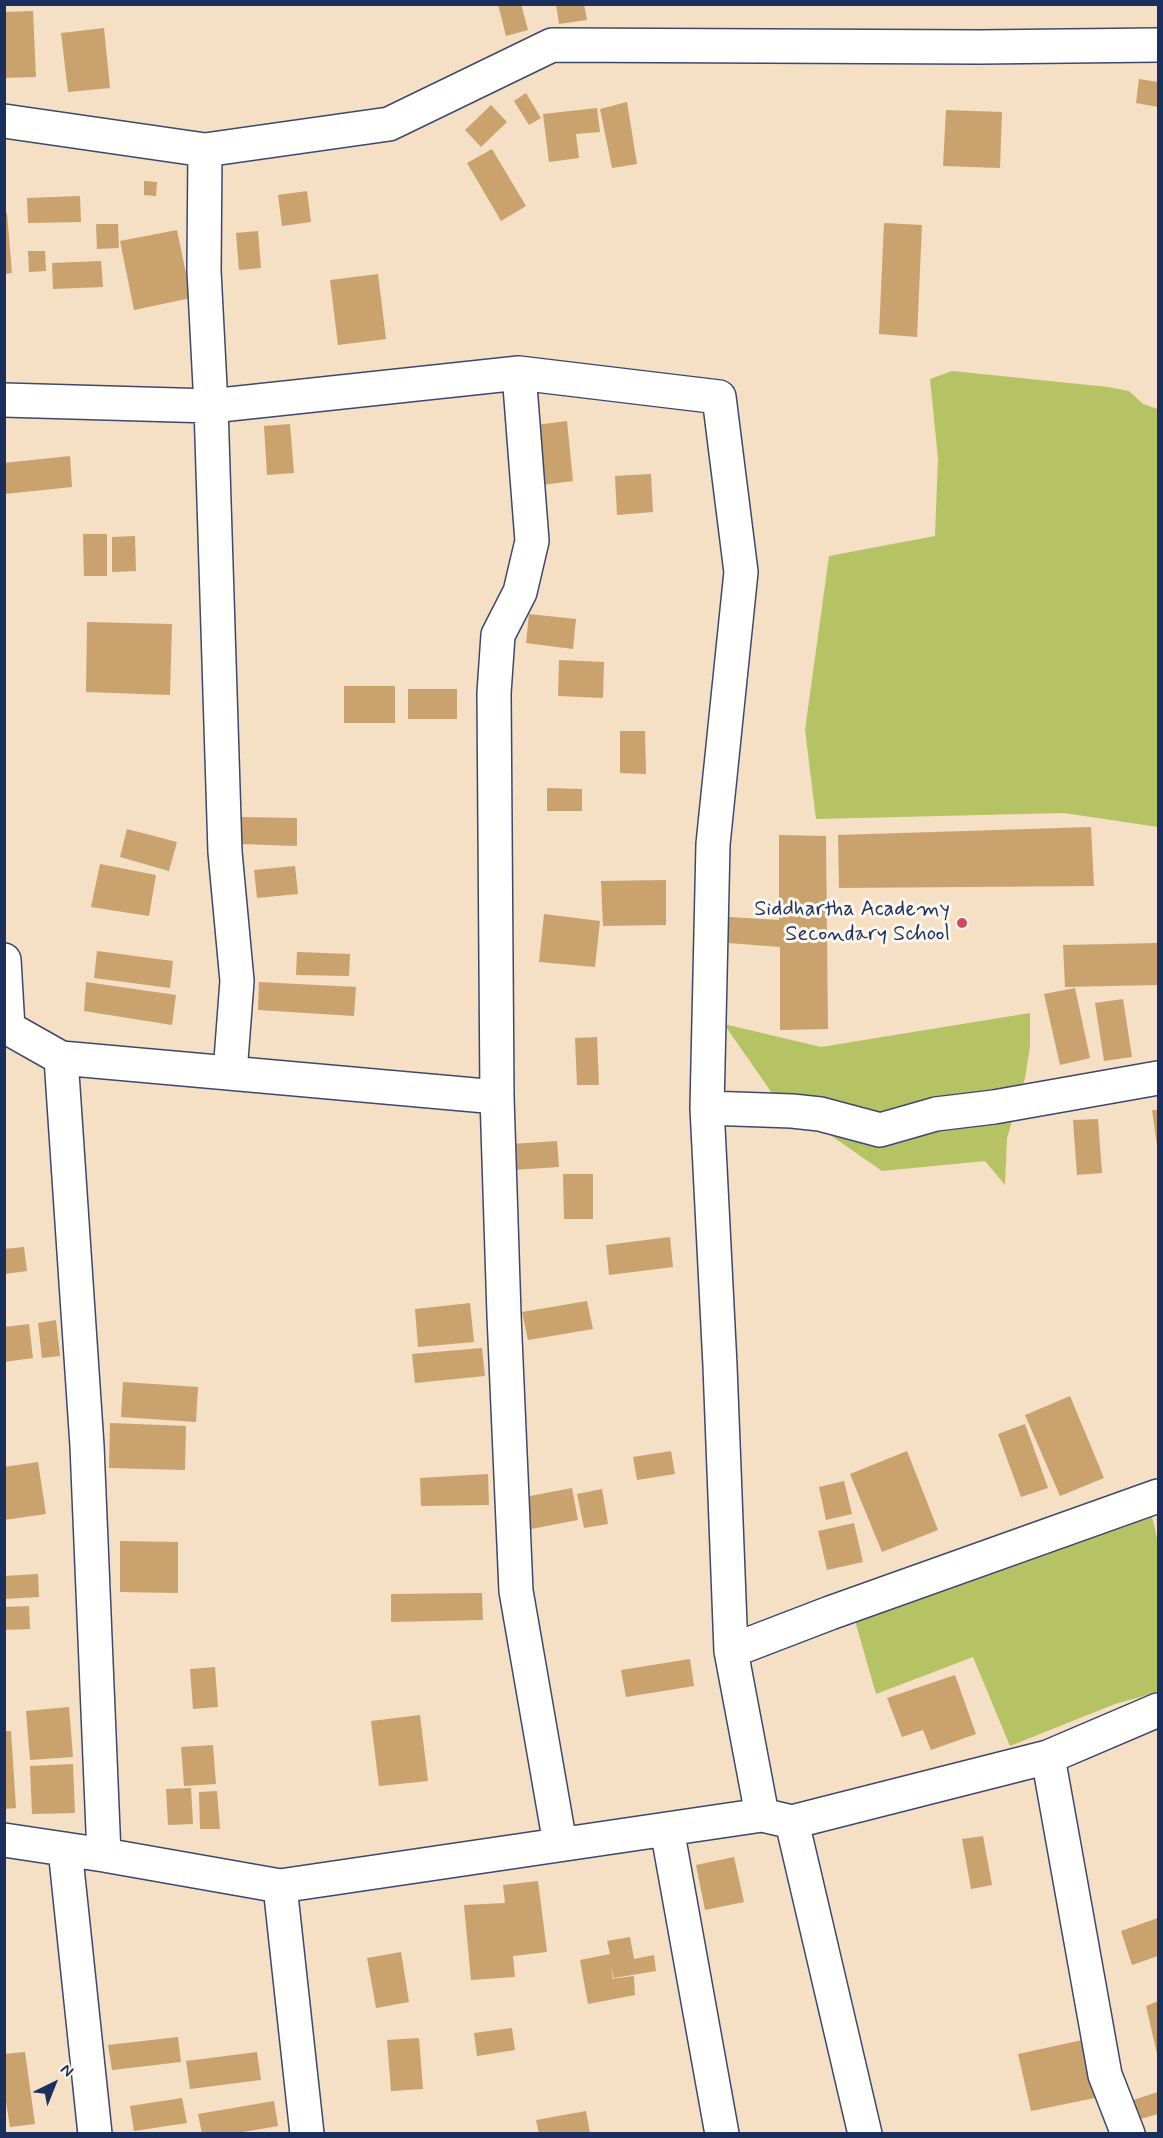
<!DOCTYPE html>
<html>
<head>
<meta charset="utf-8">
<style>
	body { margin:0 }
	#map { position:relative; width:1163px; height:2138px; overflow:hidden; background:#f5dfc5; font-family:Mynerve,sans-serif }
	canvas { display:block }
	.frame { position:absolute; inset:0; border:6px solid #1b2f5e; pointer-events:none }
	.north { position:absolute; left:24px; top:2054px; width:60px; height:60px; -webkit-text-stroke:4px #fbf7ec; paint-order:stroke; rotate:43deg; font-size:16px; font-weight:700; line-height:24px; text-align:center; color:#1b2f5e }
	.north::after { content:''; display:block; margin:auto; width:21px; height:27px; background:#1b2f5e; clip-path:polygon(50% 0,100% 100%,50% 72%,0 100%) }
</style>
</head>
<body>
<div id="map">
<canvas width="1163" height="2138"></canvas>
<div class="frame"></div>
<div class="north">N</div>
</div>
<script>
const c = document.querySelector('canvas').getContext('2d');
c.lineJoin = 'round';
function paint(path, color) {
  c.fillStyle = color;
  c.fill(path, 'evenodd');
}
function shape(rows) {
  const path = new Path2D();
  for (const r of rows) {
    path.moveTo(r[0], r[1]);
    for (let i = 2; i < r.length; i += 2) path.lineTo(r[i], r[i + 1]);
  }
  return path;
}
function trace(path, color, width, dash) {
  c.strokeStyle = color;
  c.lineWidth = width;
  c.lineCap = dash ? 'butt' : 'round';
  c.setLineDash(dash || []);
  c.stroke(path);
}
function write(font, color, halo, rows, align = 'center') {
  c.font = font + ' Mynerve,sans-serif';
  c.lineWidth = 6;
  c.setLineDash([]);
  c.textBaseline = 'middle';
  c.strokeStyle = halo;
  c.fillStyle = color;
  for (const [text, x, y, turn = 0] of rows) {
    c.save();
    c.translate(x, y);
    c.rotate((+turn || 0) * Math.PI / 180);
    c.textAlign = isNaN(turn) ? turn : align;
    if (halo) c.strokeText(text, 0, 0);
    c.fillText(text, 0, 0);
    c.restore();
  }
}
const green = shape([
	[952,371,1108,387,1129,391,1143,404,1158,409,1158,827,1064,813,816,819,805,730,829,556,935,536,938,459,930,379],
	[1030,1013,1030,1046,1025,1078,1007,1138,1005,1185,985,1161,882,1171,774,1096,724,1024,821,1047],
	[1150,1509,1158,1542,1158,1692,1115,1704,1010,1746,973,1657,876,1694,852,1610]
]);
const building = shape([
	[498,4,521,4,528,30,506,36],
	[556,4,584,4,587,20,559,24],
	[33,11,36,77,4,78,4,12],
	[104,28,110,88,68,92,61,33],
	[1139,79,1158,82,1158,107,1136,103],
	[526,93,541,118,529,125,514,101],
	[627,102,637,164,612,168,600,109],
	[491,105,507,122,481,147,465,130],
	[597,108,600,132,576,134,579,158,549,162,543,114],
	[946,110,1002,112,1000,168,943,166],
	[492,149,526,206,501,221,467,163],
	[144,181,157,182,156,196,144,195],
	[307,191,311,222,282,226,278,195],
	[80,196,81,222,28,223,27,198],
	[4,213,7,213,12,273,4,274],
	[884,223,922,225,917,337,879,334],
	[96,224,118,224,119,248,97,249],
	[177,230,191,298,134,310,120,241],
	[258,231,261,268,239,270,236,233],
	[28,251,45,251,46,271,29,272],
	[101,261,103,287,53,289,52,263],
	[378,274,386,339,338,345,330,280],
	[567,421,573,481,542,485,536,425],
	[290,424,294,473,267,475,264,426],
	[70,456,72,487,4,494,4,463],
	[651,474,653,512,617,515,615,476],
	[83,534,107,534,107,576,84,576],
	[135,536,136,571,112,572,112,537],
	[529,614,576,619,573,649,526,643],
	[87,622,172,624,170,695,86,692],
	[559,660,604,662,603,698,558,696],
	[344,686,395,686,395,723,344,723],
	[408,689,457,689,457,719,408,719],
	[620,731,645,731,646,774,620,773],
	[547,788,582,789,582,811,547,811],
	[242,817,297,818,297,846,241,844],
	[1091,827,1094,886,839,888,838,835],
	[127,829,177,842,169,871,120,857],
	[779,835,826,836,828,1029,780,1030,780,947,728,943,729,917,779,920],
	[100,864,156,875,149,916,91,907],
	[295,866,298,894,257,898,254,870],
	[666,880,666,925,603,926,601,881],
	[544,914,600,921,595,967,539,962],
	[1158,943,1158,985,1065,987,1063,945],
	[97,951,173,961,170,988,94,978],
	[297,952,350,954,349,976,296,975],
	[86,982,176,995,172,1025,84,1011],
	[259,982,356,987,354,1016,258,1010],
	[1075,988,1090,1058,1060,1065,1044,994],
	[1123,999,1132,1057,1104,1061,1095,1003],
	[597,1037,599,1085,577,1085,575,1038],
	[1152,1110,1158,1110,1158,1145,1157,1145],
	[1098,1119,1102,1173,1077,1175,1073,1120],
	[557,1141,559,1167,513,1170,511,1144],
	[563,1174,593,1174,593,1219,564,1219],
	[670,1237,673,1267,609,1275,606,1245],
	[24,1247,27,1271,4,1274,4,1249],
	[587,1301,593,1329,528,1340,522,1312],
	[470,1303,474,1342,418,1347,415,1309],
	[56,1320,60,1356,42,1358,38,1323],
	[29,1324,33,1358,4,1362,4,1327],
	[482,1348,485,1376,415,1383,412,1354],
	[123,1382,198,1387,196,1422,121,1417],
	[1070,1396,1104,1478,1060,1496,1025,1415],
	[110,1423,186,1426,185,1470,109,1468],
	[1025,1424,1048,1488,1021,1497,998,1434],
	[671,1451,675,1474,637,1480,633,1457],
	[907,1451,938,1530,882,1552,850,1474],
	[38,1462,46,1514,4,1520,4,1467],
	[488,1474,489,1505,421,1506,420,1478],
	[844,1481,852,1514,826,1520,819,1487],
	[572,1488,578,1520,531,1529,525,1497],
	[602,1489,608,1524,584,1528,577,1494],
	[854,1523,863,1562,827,1570,818,1531],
	[120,1541,178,1542,178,1593,120,1592],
	[38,1574,39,1597,4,1599,4,1576],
	[482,1593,483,1620,391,1622,391,1594],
	[29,1606,30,1629,4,1630,4,1607],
	[690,1659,694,1686,626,1697,621,1670],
	[215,1667,218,1707,193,1709,190,1669],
	[955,1675,976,1734,931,1750,923,1730,902,1737,887,1698],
	[69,1707,73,1757,30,1760,26,1711],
	[420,1715,428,1781,379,1786,371,1721],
	[4,1731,11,1731,16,1808,4,1809],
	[213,1745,216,1784,184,1786,181,1747],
	[73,1764,75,1813,32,1814,30,1766],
	[191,1788,193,1824,168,1825,166,1789],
	[217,1791,220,1829,200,1829,199,1792],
	[983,1836,992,1885,971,1889,962,1839],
	[734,1857,744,1902,705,1910,696,1865],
	[538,1881,547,1952,513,1956,515,1977,471,1980,464,1905,505,1903,503,1885],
	[1158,1918,1158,1956,1132,1965,1121,1931],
	[630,1937,634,1959,654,1955,656,1971,614,1978,611,1967,613,1978,611,1979,634,1976,635,1995,588,2004,580,1960,610,1954,607,1941],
	[401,1952,409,2002,376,2008,367,1958],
	[1158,2001,1158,2058,1146,2006],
	[512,2028,515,2050,477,2056,474,2033],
	[178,2037,181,2062,112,2070,108,2045],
	[419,2038,423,2089,391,2091,387,2040],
	[1087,2039,1100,2097,1031,2111,1018,2054],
	[25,2052,35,2124,10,2127,4,2089,4,2054],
	[257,2052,261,2080,190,2089,186,2061],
	[1158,2092,1158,2114,1130,2122,1124,2103],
	[182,2098,187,2123,134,2131,130,2106],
	[274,2101,278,2126,232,2134,202,2134,198,2114],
	[586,2111,590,2133,539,2134,536,2120]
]);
const minor = shape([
	[4,121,205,150,389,124,552,45,980,47,1158,45],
	[205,150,204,271,211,406,225,852,237,981,230,1073],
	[519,373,532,541,520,592,498,635,494,693,497,1097,504,1315,516,1591,560,1844],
	[4,400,211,406,519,373,719,397,741,572,713,844,707,1108,720,1366,731,1651,762,1815],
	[4,960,8,1028,61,1058,87,1446,104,1855],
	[61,1058,497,1097],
	[707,1108,792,1111,820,1114,880,1130,936,1114,994,1107,1158,1078],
	[731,1651,830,1613,1158,1496],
	[1048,1757,1105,2075,1128,2134],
	[792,1822,865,2134],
	[667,1829,722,2134],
	[4,1840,104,1855,280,1886,762,1815,792,1822,1048,1757,1158,1710],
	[65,1849,95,2134],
	[280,1886,307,2134]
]);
const markers = [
	[962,923,6,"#d1495b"]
];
const poiNames = [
	["Siddhartha Academy",950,910],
	["Secondary School",950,935]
];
paint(green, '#b5c365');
paint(building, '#caa26e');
trace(minor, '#3c496d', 36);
trace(minor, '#fff', 33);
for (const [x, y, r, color] of markers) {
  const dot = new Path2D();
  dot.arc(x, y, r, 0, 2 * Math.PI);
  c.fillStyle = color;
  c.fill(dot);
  trace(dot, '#fbf7ec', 2);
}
write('22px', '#1b2f5e', '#fbf7ec', poiNames, 'right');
</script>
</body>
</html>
